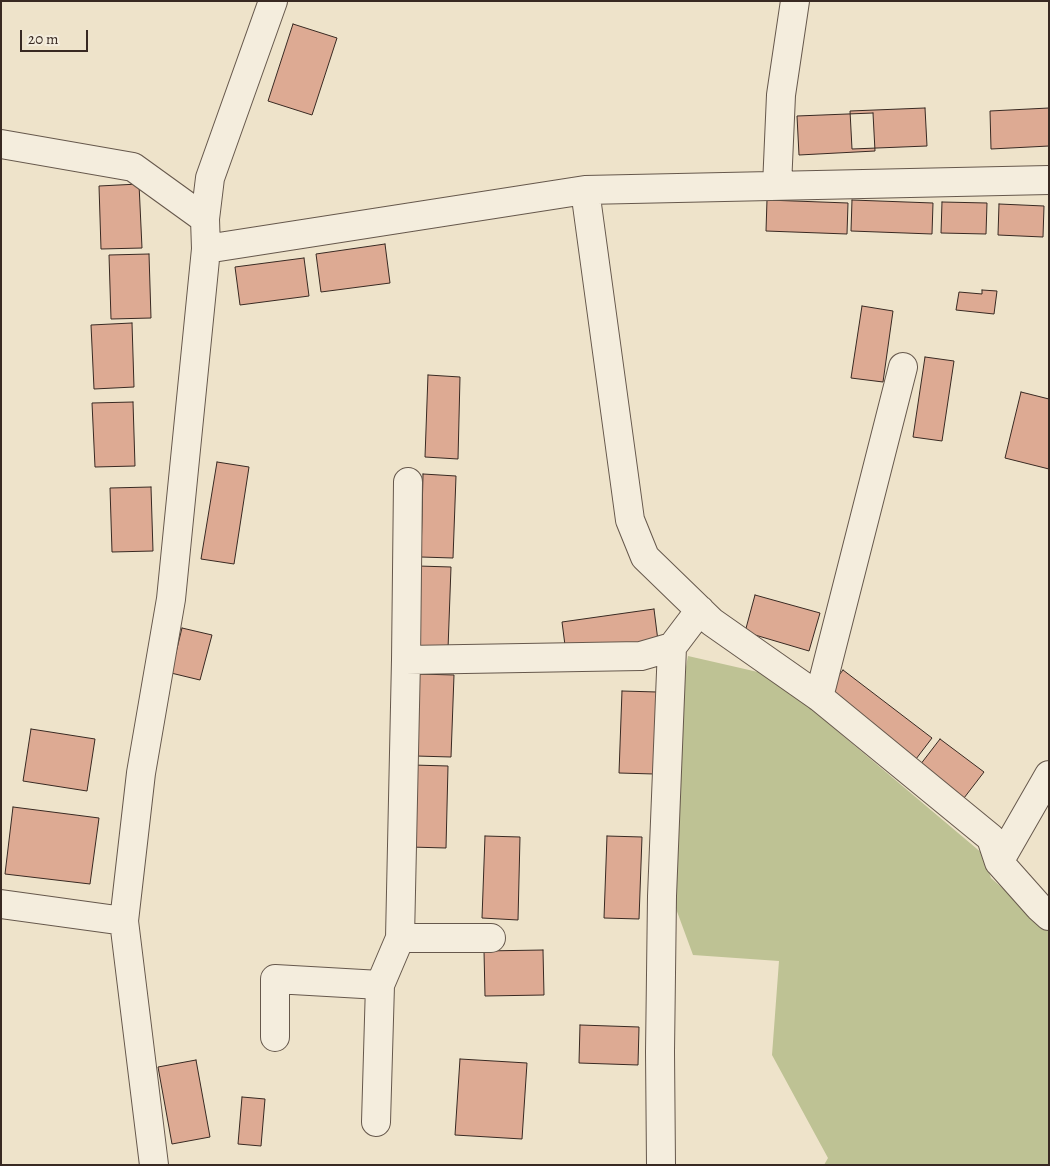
<!DOCTYPE html>
<html>
<head>
<meta charset="utf-8">
<style>
	body { margin:0 }
	#map { position:relative; width:1050px; height:1166px; overflow:hidden; background:#eee3ca; font-family:Alegreya,serif }
	canvas { display:block }
	.frame { position:absolute; inset:0; border:2px solid #382922; pointer-events:none }
	.scale { position:absolute; left:20px; top:30px; width:68px; height:22px; box-sizing:border-box; border:2px solid #382922; border-top:0; padding-left:6px; font-size:15px; line-height:18px; white-space:nowrap; color:#382922; -webkit-text-stroke:4px #f4eddd; paint-order:stroke }
</style>
</head>
<body>
<div id="map">
<canvas width="1050" height="1166"></canvas>
<div class="frame"></div>
<div class="scale">20 m</div>
</div>
<script>
const c = document.querySelector('canvas').getContext('2d');
c.lineJoin = 'round';
function paint(path, color) {
  c.fillStyle = color;
  c.fill(path, 'evenodd');
}
function shape(rows) {
  const path = new Path2D();
  for (const r of rows) {
    path.moveTo(r[0], r[1]);
    for (let i = 2; i < r.length; i += 2) path.lineTo(r[i], r[i + 1]);
  }
  return path;
}
function trace(path, color, width, dash) {
  c.strokeStyle = color;
  c.lineWidth = width;
  c.lineCap = dash ? 'butt' : 'round';
  c.setLineDash(dash || []);
  c.stroke(path);
}
const green = shape([
	[688,656,771,675,983,854,991,878,1049,929,1049,1165,824,1165,828,1158,772,1055,779,961,693,955,675,906,673,738]
]);
const building = shape([
	[293,24,337,38,312,115,268,101,293,24],
	[925,108,927,146,852,149,850,111,925,108],
	[1049,108,1049,146,991,149,990,111,1049,108],
	[873,113,875,151,799,155,797,116,873,113],
	[139,184,142,248,101,249,99,186,139,184],
	[767,200,848,203,847,234,766,231,767,200],
	[852,200,933,203,932,234,851,231,852,200],
	[942,202,987,203,986,234,941,233,942,202],
	[999,204,1044,206,1043,237,998,235,999,204],
	[385,244,390,283,321,292,316,254,385,244],
	[149,254,151,318,111,319,109,255,149,254],
	[304,258,309,296,240,305,235,267,304,258],
	[982,290,997,291,994,314,956,310,959,292,982,294,982,290],
	[862,306,893,311,883,382,851,378,862,306],
	[132,323,134,387,94,389,91,325,132,323],
	[925,357,954,361,942,441,913,437,925,357],
	[428,375,460,377,458,459,425,457,428,375],
	[1021,392,1049,399,1049,469,1005,458,1021,392],
	[133,402,135,466,95,467,92,403,133,402],
	[217,462,249,467,234,564,201,559,217,462],
	[423,474,456,476,453,558,421,557,423,474],
	[151,487,153,551,112,552,110,488,151,487],
	[418,566,451,567,448,649,415,648,418,566],
	[755,595,820,613,809,651,745,632,755,595],
	[654,609,658,641,566,653,562,622,654,609],
	[182,628,212,635,200,680,171,673,182,628],
	[843,670,932,738,916,759,827,691,843,670],
	[419,674,454,675,451,757,416,756,419,674],
	[622,691,657,692,654,774,619,773,622,691],
	[31,729,95,739,87,791,23,781,31,729],
	[940,739,984,772,964,798,920,765,940,739],
	[413,765,448,766,446,848,410,847,413,765],
	[13,807,99,818,90,884,5,874,13,807],
	[485,836,520,837,518,920,482,918,485,836],
	[607,836,642,837,639,919,604,918,607,836],
	[543,950,544,995,485,996,484,951,543,950],
	[580,1025,639,1027,638,1065,579,1063,580,1025],
	[460,1059,527,1063,522,1139,455,1135,460,1059],
	[196,1060,210,1137,172,1144,158,1067,196,1060],
	[242,1097,265,1099,261,1146,238,1144,242,1097]
]);
const minor = shape([
	[1,144,133,167,205,219],
	[777,186,781,95,795,1],
	[585,190,630,520,645,557,712,622,819,697,991,838,999,862,1039,907,1049,916],
	[206,249,585,190,1049,180],
	[408,482,406,660,641,656,672,647,700,610],
	[406,660,400,938,491,938],
	[819,697,903,367],
	[999,862,1049,775],
	[1,904,124,921],
	[275,1037,275,979,380,985],
	[376,1122,380,985,400,938],
	[154,1165,124,921,141,773,171,599,206,249,205,219,210,178,273,1],
	[661,1165,660,1052,662,896,672,647]
]);
paint(green, '#bec294');
paint(building, '#ddaa93');
trace(building, '#382922', 1);
trace(minor, '#66584c', 30);
trace(minor, '#f4eddd', 28);
</script>
</body>
</html>
